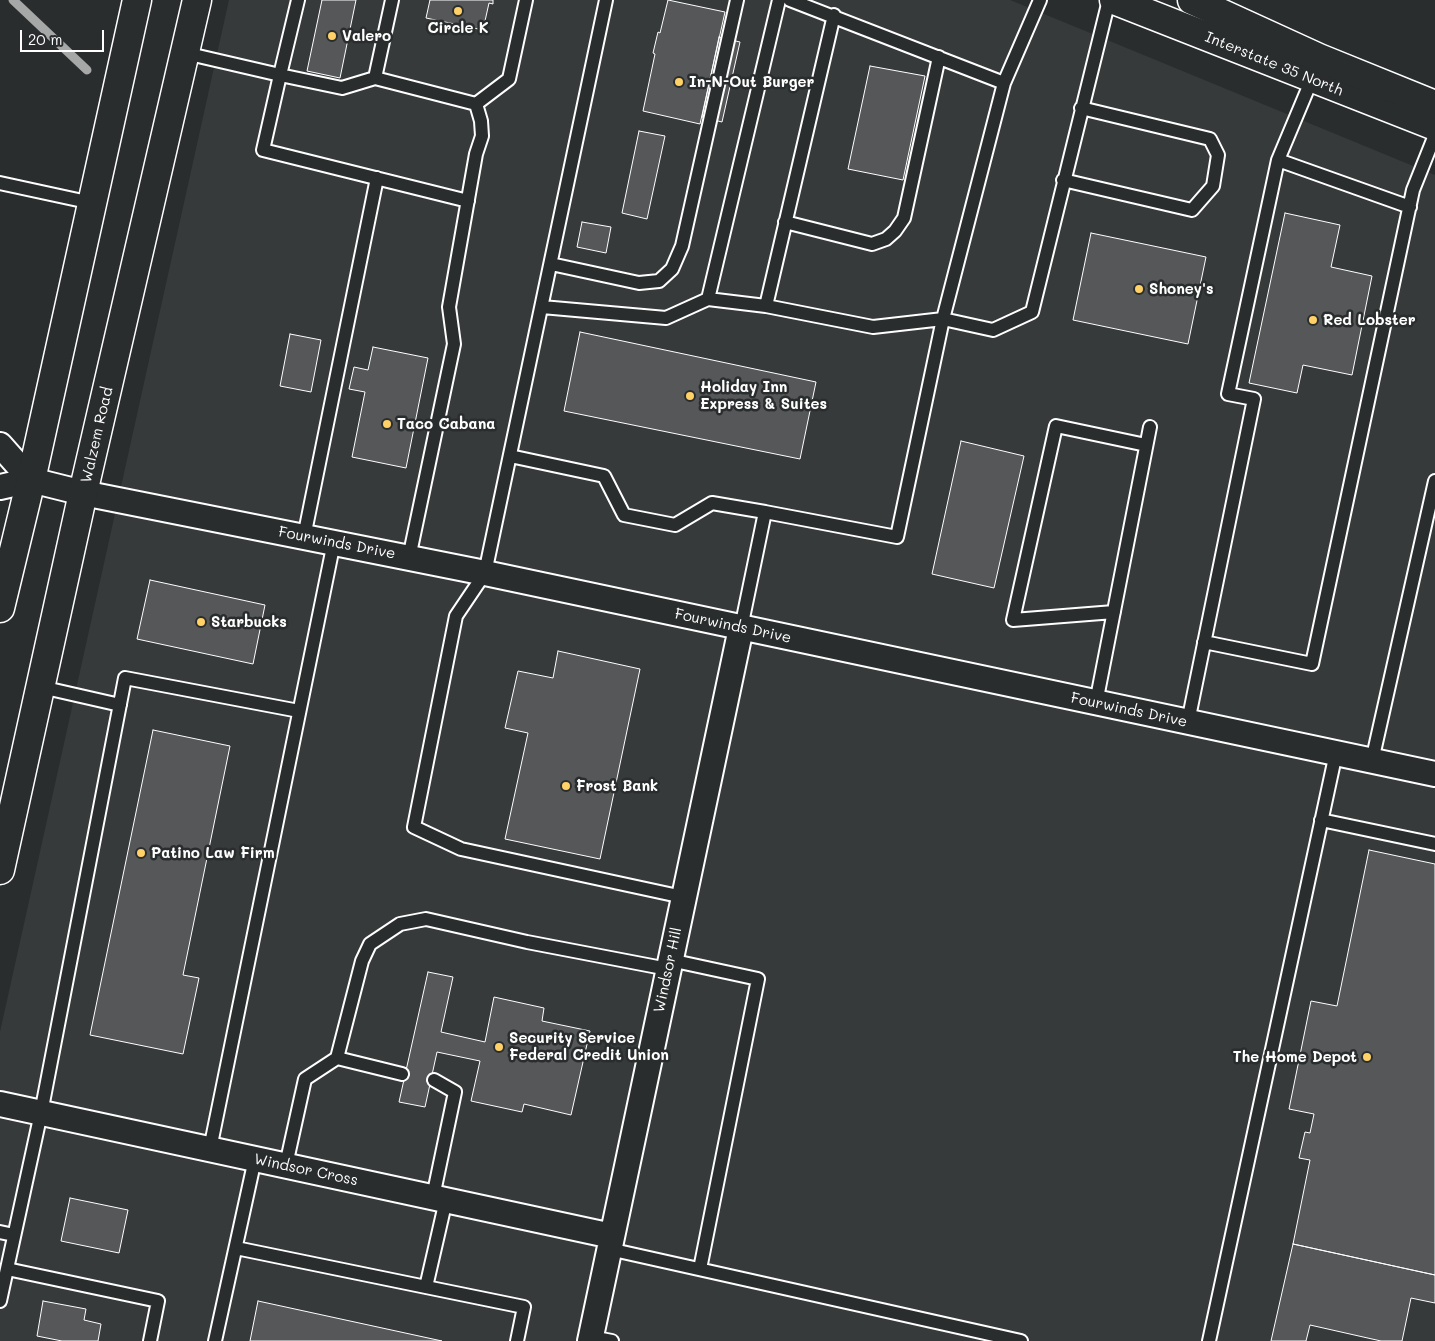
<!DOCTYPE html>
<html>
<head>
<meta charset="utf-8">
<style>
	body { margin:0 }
	#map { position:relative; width:1435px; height:1341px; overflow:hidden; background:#2a2d2e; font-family:Mali,sans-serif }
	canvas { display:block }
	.scale { position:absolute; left:20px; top:30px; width:84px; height:22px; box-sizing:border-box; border:2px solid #fff; border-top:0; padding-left:6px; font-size:15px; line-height:18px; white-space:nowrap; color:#fff; -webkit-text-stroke:4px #2a2d2e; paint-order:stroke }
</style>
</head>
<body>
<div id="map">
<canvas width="1435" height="1341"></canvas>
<div class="scale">20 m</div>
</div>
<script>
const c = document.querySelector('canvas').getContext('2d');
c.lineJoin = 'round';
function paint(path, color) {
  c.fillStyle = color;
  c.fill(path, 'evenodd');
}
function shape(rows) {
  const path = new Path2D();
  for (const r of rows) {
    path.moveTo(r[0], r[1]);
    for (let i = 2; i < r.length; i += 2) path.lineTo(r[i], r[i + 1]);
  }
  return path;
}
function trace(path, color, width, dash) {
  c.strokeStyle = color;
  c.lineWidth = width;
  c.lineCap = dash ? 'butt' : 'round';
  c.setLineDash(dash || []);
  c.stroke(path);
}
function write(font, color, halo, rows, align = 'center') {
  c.font = font + ' Mali,sans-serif';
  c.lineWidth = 5;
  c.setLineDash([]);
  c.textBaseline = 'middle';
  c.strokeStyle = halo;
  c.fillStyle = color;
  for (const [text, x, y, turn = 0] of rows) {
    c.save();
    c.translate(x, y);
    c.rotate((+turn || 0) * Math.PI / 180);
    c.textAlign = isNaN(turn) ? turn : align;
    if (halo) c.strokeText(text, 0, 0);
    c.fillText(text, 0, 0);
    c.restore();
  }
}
const built = shape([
	[229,0,1010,0,1435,175,1435,1341,0,1341,0,1032]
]);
const stream = shape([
	[13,0,87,70]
]);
const building = shape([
	[322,0,356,0,340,78,307,71,322,0],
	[430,0,493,0,493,4,489,3,483,30,426,18,430,0],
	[668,0,725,12,700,124,643,111,655,54,653,53,658,32,660,33,668,0],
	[719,37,740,42,722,122,702,117,719,37],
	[870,66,925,76,903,180,848,169,870,66],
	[639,131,665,136,647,219,622,213,639,131],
	[1285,213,1340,225,1331,267,1372,276,1352,375,1303,365,1297,393,1249,383,1285,213],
	[582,222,611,227,606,253,577,247,582,222],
	[1091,233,1206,257,1188,344,1073,320,1091,233],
	[580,332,816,382,800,459,564,411,580,332],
	[290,334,321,340,311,392,280,386,290,334],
	[373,347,428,358,406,468,352,457,365,392,349,389,354,367,368,370,373,347],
	[961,441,1024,456,994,588,932,574,961,441],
	[150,580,265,605,253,664,137,639,150,580],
	[558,651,640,669,600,859,505,839,528,733,505,728,518,671,553,678,558,651],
	[153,730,230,746,183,975,199,978,183,1054,90,1035,153,730],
	[1369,850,1435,864,1435,1275,1293,1244,1310,1160,1299,1158,1305,1132,1310,1133,1314,1114,1289,1109,1311,1001,1337,1006,1369,850],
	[428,972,453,977,441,1032,485,1042,494,997,544,1008,542,1021,590,1031,571,1115,524,1104,522,1112,471,1101,480,1061,437,1052,425,1107,399,1102,428,972],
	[70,1198,128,1210,119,1253,61,1241,70,1198],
	[1293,1244,1435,1275,1435,1303,1411,1298,1402,1341,1381,1341,1310,1325,1306,1341,1271,1341,1293,1244],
	[43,1301,86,1309,84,1320,101,1324,98,1341,62,1341,37,1336,43,1301],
	[258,1301,442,1341,250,1341,258,1301]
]);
const lane = shape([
	[298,0,280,75,342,88,375,78],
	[392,0,375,78,476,104,509,79,526,0],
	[606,0,485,573,456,616,414,827,461,849,683,897],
	[790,0,1004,83,1040,0],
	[185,53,280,75,263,150,468,201],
	[1278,160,1410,207],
	[1063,180,1192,210,1213,186,1218,155,1210,139,1081,108],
	[0,183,92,203],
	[785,222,872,244,886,239,895,231,904,218,939,57],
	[551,264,639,283,659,281,672,269,682,246,737,0],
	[708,299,779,0],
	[766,306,834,15],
	[542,307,666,318,708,299,766,306,873,327,943,319,1004,83],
	[510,456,604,476,624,515,675,525,712,503,765,512,741,628],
	[765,512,897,537,943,319,993,330,1032,312,1109,0],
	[304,537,377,178],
	[409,558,454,344,449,307,476,154,482,136,481,121,476,104],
	[1114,612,1013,620,1056,426,1146,445],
	[1204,642,1312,664,1413,190,1435,135],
	[41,687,120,705],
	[1096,703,1150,427],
	[1188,722,1254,399,1228,394,1278,160,1312,79],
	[1372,761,1435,481],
	[1321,820,1435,844],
	[670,960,758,979,700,1269],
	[337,1058,402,1074],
	[210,1149,334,542],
	[286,1165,305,1079,337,1058,362,961,370,944,400,924,426,919,527,942,668,969],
	[433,1197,455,1092,434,1080],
	[0,1232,14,1235],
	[236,1248,426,1287,446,1200],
	[609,1249,1021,1341],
	[7,1269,158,1301,150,1341],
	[426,1287,524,1307,517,1341],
	[0,1301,41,1113,125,678,299,711],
	[591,1337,612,1341],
	[215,1341,255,1159],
	[1209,1341,1336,753]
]);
const street = shape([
	[0,445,31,480],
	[0,487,31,480,83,493,485,573,1435,774],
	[0,1104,612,1236],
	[590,1341,741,628]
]);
const secondary = shape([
	[1114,0,1435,126],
	[0,608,31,480,137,0],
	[0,870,83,493,197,0]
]);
const highway = shape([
	[1192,0,1319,58,1435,105]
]);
const markers = [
	[458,11,5,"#ffd166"],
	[332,36,5,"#ffd166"],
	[679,82,5,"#ffd166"],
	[1139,289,5,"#ffd166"],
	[1313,320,5,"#ffd166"],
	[690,396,5,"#ffd166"],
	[387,424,5,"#ffd166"],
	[201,622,5,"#ffd166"],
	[566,786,5,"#ffd166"],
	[141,853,5,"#ffd166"],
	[499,1047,5,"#ffd166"],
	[1367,1057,5,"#ffd166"]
];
const poiNames = [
	["Circle K",458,28,"center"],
	["Valero",342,36],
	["In-N-Out Burger",689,82],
	["Shoney's",1149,289],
	["Red Lobster",1323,320],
	["Holiday Inn",700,387],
	["Express & Suites",700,404],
	["Taco Cabana",397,424],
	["Starbucks",211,622],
	["Frost Bank",576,786],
	["Patino Law Firm",151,853],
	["Security Service",509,1038],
	["Federal Credit Union",509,1055],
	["The Home Depot",1357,1057,"right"]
];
const streetNames = [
	["Interstate 35 North",1274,64,22],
	["Walzem Road",97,435,-77],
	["Fourwinds Drive",337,543,11],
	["Fourwinds Drive",733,626,12],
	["Fourwinds Drive",1129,710,12],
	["Windsor Hill",668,970,-78],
	["Windsor Cross",306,1170,12]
];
paint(built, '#373a3b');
trace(stream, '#a6a7a7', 9);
paint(building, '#555758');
trace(building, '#fff', 1);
trace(lane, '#fff', 16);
trace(street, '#fff', 28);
trace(secondary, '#fff', 31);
trace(highway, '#fff', 31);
trace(lane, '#2a2d2e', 12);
trace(street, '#2a2d2e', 24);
trace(secondary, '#2a2d2e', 28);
trace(highway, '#2a2d2e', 28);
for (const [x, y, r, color] of markers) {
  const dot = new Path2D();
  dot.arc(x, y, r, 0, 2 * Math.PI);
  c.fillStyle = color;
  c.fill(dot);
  trace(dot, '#2a2d2e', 2);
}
write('bold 15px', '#fff', '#2a2d2e', poiNames, 'left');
write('15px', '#fff', '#2a2d2e', streetNames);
</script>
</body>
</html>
